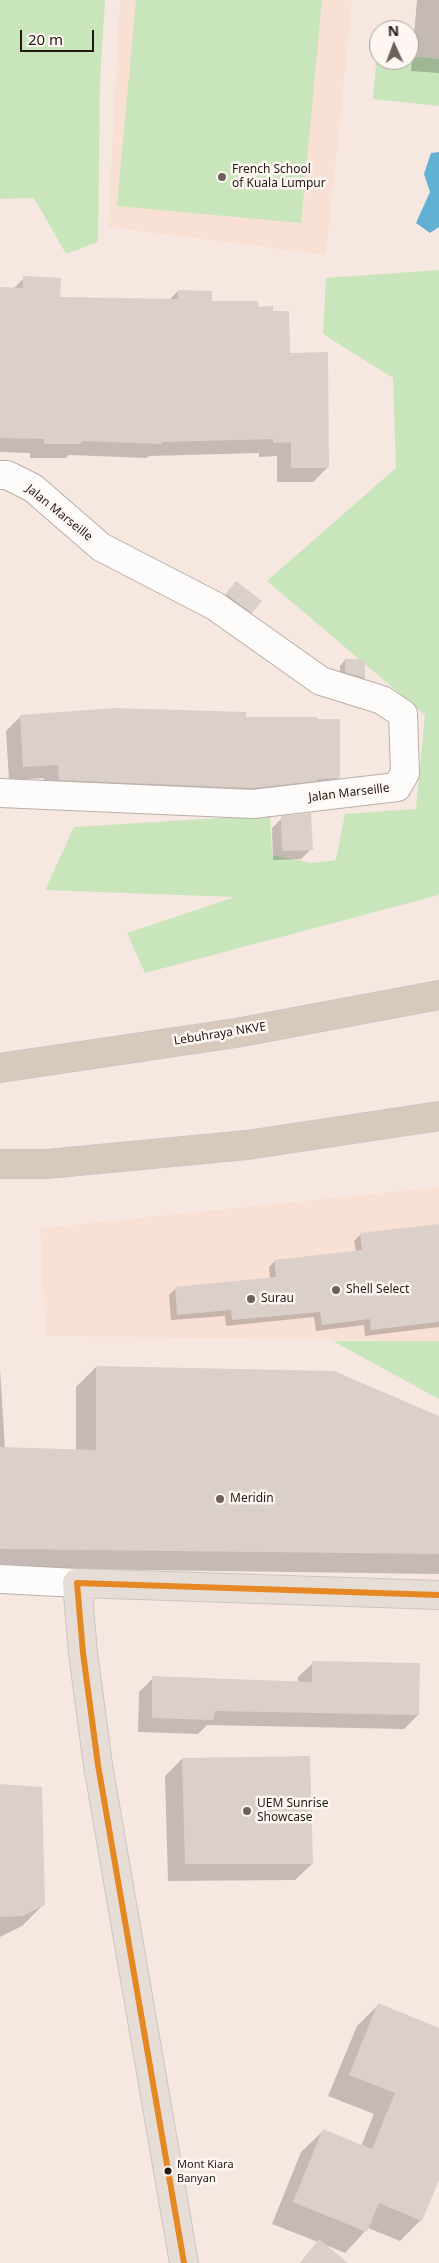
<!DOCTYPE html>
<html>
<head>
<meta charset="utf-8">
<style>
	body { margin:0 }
	#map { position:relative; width:439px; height:2263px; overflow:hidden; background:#f6e8e1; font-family:"Noto Sans",sans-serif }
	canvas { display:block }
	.north { position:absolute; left:369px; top:20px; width:50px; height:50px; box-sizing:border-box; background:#fdf6f3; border:1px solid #a69e99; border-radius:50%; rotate:358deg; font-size:14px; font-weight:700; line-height:20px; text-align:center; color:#241913 }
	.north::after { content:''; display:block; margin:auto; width:18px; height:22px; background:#6e615b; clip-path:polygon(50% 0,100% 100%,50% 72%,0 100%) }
	.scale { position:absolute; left:20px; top:30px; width:74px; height:22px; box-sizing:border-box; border:2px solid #241913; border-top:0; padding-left:6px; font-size:15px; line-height:18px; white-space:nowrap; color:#241913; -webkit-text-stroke:4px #fdf6f3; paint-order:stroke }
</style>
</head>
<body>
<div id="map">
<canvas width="439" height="2263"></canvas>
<div class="north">N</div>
<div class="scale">20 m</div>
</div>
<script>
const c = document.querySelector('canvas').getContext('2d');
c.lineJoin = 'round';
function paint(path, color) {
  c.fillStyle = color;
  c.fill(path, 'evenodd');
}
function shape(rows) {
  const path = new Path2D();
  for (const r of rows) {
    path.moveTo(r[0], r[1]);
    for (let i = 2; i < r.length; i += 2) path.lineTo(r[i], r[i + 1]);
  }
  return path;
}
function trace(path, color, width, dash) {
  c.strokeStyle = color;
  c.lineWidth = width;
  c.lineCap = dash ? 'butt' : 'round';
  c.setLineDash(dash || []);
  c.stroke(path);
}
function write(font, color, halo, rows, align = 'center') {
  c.font = font + ' "Noto Sans",sans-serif';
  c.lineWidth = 5;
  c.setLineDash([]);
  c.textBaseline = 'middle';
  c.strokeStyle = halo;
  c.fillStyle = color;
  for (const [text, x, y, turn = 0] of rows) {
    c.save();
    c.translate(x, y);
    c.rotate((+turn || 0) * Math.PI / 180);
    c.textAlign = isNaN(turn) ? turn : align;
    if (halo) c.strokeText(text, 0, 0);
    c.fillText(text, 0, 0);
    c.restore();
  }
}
const built = shape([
	[120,0,352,0,326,255,108,227],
	[439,1187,439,1341,46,1336,40,1228]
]);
const green = shape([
	[0,0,105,0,100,80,98,242,66,254,34,198,0,199],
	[136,0,322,0,301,223,117,206],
	[377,53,379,53,379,60,409,60,409,56,439,59,439,106,373,99],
	[439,270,439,895,145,973,127,933,235,897,45,890,74,827,270,815,272,855,313,863,336,860,345,814,416,809,425,715,267,581,396,468,393,378,323,334,326,278],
	[333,1341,439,1341,439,1399]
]);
const water = shape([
	[439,152,439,227,430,233,416,223,430,192,424,174,431,153]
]);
const shadow = shape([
	[417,0,439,0,439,73,411,71],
	[24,278,59,298,169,300,178,291,210,303,257,308,289,354,328,467,313,482,277,482,277,456,259,457,259,453,149,456,146,458,69,455,66,458,30,458,30,453,0,452,0,288,13,289],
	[231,587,252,613,246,618,222,600],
	[345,660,364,660,364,678,359,683,340,677,340,666],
	[114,710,245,718,339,777,325,792,45,793,44,778,9,780,6,731,20,717],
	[282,818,311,849,301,859,273,860,272,828],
	[439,1225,439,1327,365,1336,364,1325,316,1331,314,1317,226,1326,225,1316,171,1320,169,1295,175,1289,270,1279,269,1267,275,1261,356,1252,354,1241,361,1234],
	[96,1367,439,1417,439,1574,0,1568,0,1368,5,1449,76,1450,76,1387],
	[313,1663,418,1715,404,1729,207,1725,198,1734,138,1732,139,1692,153,1678,298,1683,298,1677],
	[182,1759,312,1864,295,1880,168,1881,165,1776],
	[0,1786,44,1904,22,1926,0,1937],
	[379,2004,439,2029,439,2176,421,2220,400,2241,368,2228,345,2253,326,2245,336,2263,300,2263,318,2242,272,2224,301,2152,323,2131,361,2146,374,2114,328,2096,357,2026]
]);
const building = shape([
	[23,276,61,278,60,297,178,299,178,290,212,291,212,301,258,301,258,307,273,306,273,311,289,311,290,353,328,352,329,468,291,468,291,442,273,443,273,439,162,442,162,444,82,441,81,444,44,444,44,439,0,438,0,287,23,288],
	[236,581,262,601,252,613,226,594],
	[345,659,365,659,365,678,345,672],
	[114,708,246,712,246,717,317,717,317,719,340,719,340,778,317,779,317,781,252,788,59,780,58,765,23,767,20,715],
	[311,813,313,850,282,851,281,816],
	[439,1224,439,1322,371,1330,370,1319,322,1325,320,1312,232,1320,231,1310,177,1315,175,1287,276,1277,274,1260,362,1250,360,1233],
	[96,1366,334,1371,439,1416,439,1554,0,1549,0,1447,96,1450],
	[312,1661,420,1663,419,1715,216,1711,213,1720,152,1718,152,1676,312,1682],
	[310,1756,313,1864,185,1864,182,1758],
	[0,1784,42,1787,45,1905,22,1916,0,1917],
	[378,2003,439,2028,439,2180,422,2221,379,2203,367,2232,293,2202,323,2129,372,2149,395,2093,349,2075],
	[319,2239,348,2263,300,2263]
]);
const minor = shape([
	[0,475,7,475,33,488,101,547,215,606,321,681,382,700,403,714,405,773,397,787,253,804,0,793],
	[0,1579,77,1583]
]);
const major = shape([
	[184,2263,98,1765,83,1653,77,1583,439,1595]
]);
const highway = shape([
	[0,1068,236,1033,439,995],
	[0,1164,47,1164,247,1145,439,1116]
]);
const bus1 = shape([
	[184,2263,98,1765,83,1653,77,1583,439,1595]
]);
const markers = [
	[222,177,5,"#6e615b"],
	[336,1290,5,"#6e615b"],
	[251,1299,5,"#6e615b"],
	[220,1499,5,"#6e615b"],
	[247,1811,5,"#6e615b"],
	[168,2171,4.5,"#241913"]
];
const busNames = [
	["Mont Kiara",177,2165],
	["Banyan",177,2179]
];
const poiNames = [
	["French School",232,170],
	["of Kuala Lumpur",232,184],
	["Shell Select",346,1290],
	["Surau",261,1299],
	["Meridin",230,1499],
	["UEM Sunrise",257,1804],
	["Showcase",257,1818]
];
const streetNames = [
	["Jalan Marseille",59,513,39],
	["Jalan Marseille",349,793,-7],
	["Lebuhraya NKVE",220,1034,-9]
];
paint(built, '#f8e0d4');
paint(green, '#c8e5bb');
paint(water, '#60b1d2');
paint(shadow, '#0003');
paint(building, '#dbcfc9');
trace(minor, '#baaea8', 30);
trace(major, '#ccc5c1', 30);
trace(highway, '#ccc5c1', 30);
trace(minor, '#fefcfa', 28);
trace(major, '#e6ded6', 28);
trace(highway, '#d7cabd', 28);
trace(bus1, '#e58824', 6);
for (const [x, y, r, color] of markers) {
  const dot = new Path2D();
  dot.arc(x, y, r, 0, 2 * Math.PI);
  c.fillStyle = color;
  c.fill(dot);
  trace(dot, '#fdf6f3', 2);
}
write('11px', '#241913', '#fdf6f3', busNames, 'left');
write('12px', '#241913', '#fdf6f3', poiNames, 'left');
write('12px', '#241913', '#fdf6f3', streetNames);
</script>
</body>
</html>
